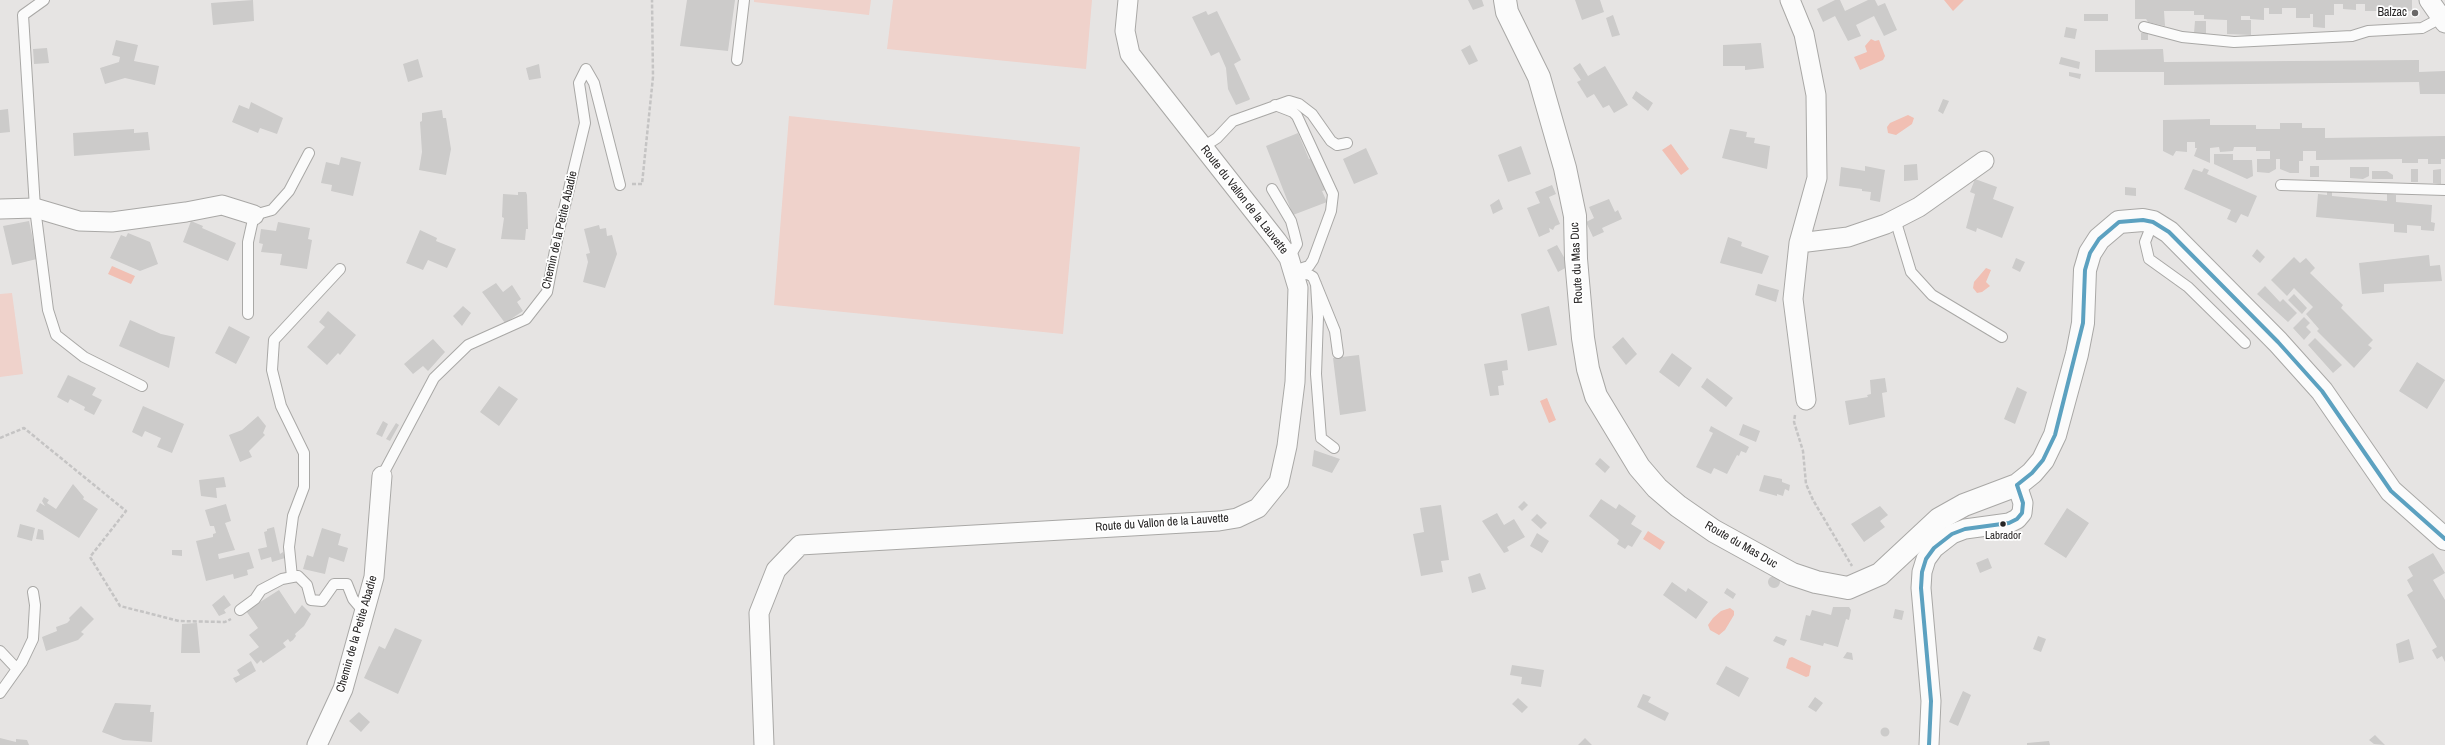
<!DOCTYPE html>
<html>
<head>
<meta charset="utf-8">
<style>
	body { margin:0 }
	canvas { display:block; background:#e6e4e3 }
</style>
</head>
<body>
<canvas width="2445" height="745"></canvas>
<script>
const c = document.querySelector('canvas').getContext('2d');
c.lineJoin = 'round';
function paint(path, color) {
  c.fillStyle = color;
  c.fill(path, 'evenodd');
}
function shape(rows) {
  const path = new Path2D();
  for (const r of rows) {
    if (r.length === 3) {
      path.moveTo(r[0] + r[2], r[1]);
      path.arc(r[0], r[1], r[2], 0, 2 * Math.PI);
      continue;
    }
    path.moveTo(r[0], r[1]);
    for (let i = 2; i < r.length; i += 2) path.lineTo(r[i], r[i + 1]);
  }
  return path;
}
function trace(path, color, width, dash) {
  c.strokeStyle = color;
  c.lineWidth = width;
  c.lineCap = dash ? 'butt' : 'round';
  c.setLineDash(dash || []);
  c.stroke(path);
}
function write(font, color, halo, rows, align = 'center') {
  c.font = font + ' "Archivo Narrow",sans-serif';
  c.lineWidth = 3.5;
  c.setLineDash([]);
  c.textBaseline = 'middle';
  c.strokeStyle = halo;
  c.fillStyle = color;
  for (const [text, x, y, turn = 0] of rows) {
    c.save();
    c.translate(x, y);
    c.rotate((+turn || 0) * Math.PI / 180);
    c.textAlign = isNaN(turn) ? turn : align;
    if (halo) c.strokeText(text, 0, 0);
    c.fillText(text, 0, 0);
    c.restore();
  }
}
const green = shape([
	[754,0,871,0,869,15,754,2],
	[893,0,1092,0,1086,69,887,49],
	[789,116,1080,147,1063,334,774,305],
	[12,293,23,374,0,377,0,294]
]);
const water = shape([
	[1944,0,1964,0,1953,11],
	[1871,39,1875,41,1879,40,1885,56,1883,60,1860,70,1854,57,1867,52,1865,46],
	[1908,115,1914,118,1912,124,1896,135,1888,133,1887,127,1890,123],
	[1671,144,1689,169,1681,175,1662,150],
	[112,266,135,276,131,284,108,274],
	[1986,268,1991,270,1986,282,1990,286,1982,292,1977,293,1973,288,1974,282],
	[1547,398,1556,420,1549,423,1540,401],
	[1648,531,1665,542,1660,550,1643,539],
	[1730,608,1734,611,1734,615,1725,630,1719,635,1710,630,1708,625,1713,618,1721,611],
	[1792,657,1811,666,1809,676,1806,677,1786,668,1789,658]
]);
const building = shape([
	[253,0,254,21,213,25,211,3],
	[687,0,735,0,728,51,680,46],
	[1468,0,1482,0,1484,6,1473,10],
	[1575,0,1600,0,1604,12,1582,20],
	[1835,0,1840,0,1845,11,1868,0,1875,0,1878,6,1885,3,1897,30,1884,36,1874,16,1856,25,1861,36,1848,41,1835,16,1823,22,1817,9],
	[2135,0,2412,0,2412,11,2388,12,2388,9,2379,9,2379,11,2365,11,2365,4,2356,4,2356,10,2343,9,2343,4,2334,4,2334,15,2325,15,2325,28,2313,27,2313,14,2310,14,2310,18,2296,18,2296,8,2282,8,2282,14,2269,14,2269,8,2264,8,2264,20,2250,19,2250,16,2241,16,2241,20,2251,20,2251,35,2227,34,2227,20,2204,19,2204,15,2194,15,2194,11,2164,11,2165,26,2148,22,2146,19,2135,19],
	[1206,11,1208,15,1217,11,1241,60,1234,64,1250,99,1249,100,1236,105,1228,89,1226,68,1219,52,1211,56,1192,17],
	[2084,14,2108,14,2108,21,2084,21],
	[1613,15,1620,35,1612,37,1606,18],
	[2195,21,2206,21,2206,35,2194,33],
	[2066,27,2077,29,2075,39,2064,37],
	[2141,33,2148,33,2148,40,2141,40],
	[116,40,138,45,134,61,159,66,155,85,125,78,105,84,100,68,119,62,120,57,112,55],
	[1761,43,1764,68,1745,70,1745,66,1723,66,1723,45],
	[1470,45,1478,61,1469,65,1461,50],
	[47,48,49,63,34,64,33,49],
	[2163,49,2164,62,2419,60,2419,72,2445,71,2445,94,2420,94,2419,82,2164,85,2164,72,2095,72,2095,50],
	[2061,57,2080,62,2079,69,2059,64],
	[418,59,423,77,408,82,403,64],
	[1580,63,1588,76,1605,66,1628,105,1614,113,1609,105,1603,108,1594,94,1587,98,1577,82,1581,80,1573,68],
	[539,64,541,78,529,80,526,68],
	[2069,72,2081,74,2080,79,2069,76],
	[1636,91,1653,103,1648,111,1632,98],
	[1943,99,1949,101,1943,114,1938,111],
	[251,102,283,118,277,134,260,128,258,133,232,122,239,105,249,109],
	[8,109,10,132,0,133,0,110],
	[442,110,443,118,446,118,451,149,446,175,419,170,422,152,420,122,422,121,422,113],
	[2210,119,2210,125,2256,125,2256,129,2280,129,2280,123,2302,123,2302,128,2325,128,2325,138,2445,136,2445,159,2441,159,2441,164,2428,164,2428,159,2418,159,2418,163,2402,163,2402,159,2316,160,2316,151,2303,151,2303,161,2299,161,2299,173,2290,173,2280,169,2280,159,2276,159,2276,169,2269,173,2257,172,2257,159,2270,159,2270,151,2256,151,2256,147,2234,147,2233,151,2220,152,2219,147,2210,148,2210,163,2194,156,2197,148,2195,148,2195,142,2187,142,2187,152,2176,151,2173,156,2163,151,2163,120],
	[134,129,134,133,148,132,150,150,74,156,73,133],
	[1730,129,1747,132,1746,137,1755,138,1754,143,1770,146,1767,169,1722,158],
	[1298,133,1309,159,1313,158,1326,190,1322,191,1327,202,1293,215,1266,146],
	[1521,146,1531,174,1508,182,1498,155],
	[1366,148,1378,174,1354,184,1343,159],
	[2214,154,2233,154,2233,160,2252,160,2253,176,2247,179,2214,164],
	[341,157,361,162,353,196,331,191,332,185,321,183,326,162,339,165],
	[1917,164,1918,180,1904,181,1904,165],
	[1865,166,1885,170,1880,202,1870,200,1871,192,1862,191,1862,189,1839,186,1841,167,1865,171],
	[2310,166,2319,166,2319,177,2310,177],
	[2350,167,2369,167,2369,176,2363,179,2350,178],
	[2204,168,2209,170,2207,174,2257,196,2248,217,2241,214,2236,223,2227,219,2231,210,2184,189,2193,169,2202,172],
	[2411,169,2418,169,2418,182,2411,182],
	[2441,169,2441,184,2433,183,2433,170],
	[2372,171,2387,171,2393,175,2393,179,2372,179],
	[1975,179,1997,187,1993,199,2014,207,2002,238,1977,228,1976,232,1966,228,1975,194,1970,192],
	[1552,185,1556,194,1549,197,1560,224,1555,226,1553,230,1549,228,1550,232,1539,237,1527,208,1540,203,1535,192],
	[2125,187,2136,188,2136,196,2125,195],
	[518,192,526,192,527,195,528,229,526,229,525,240,501,239,504,218,502,217,503,194,518,195],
	[2327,192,2332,192,2332,196,2387,201,2387,194,2396,195,2396,202,2432,205,2431,222,2435,223,2434,231,2421,230,2421,226,2407,225,2407,233,2394,232,2394,224,2316,217,2318,194,2327,195],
	[1499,199,1503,209,1493,214,1490,205],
	[1609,199,1615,212,1618,210,1622,219,1602,228,1604,232,1593,237,1586,222,1594,218,1589,207],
	[29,221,37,259,12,265,3,226],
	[191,221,203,226,202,228,236,243,228,261,183,242],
	[278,222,310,228,308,239,312,240,307,269,280,265,282,254,261,252,263,244,259,243,261,229,276,231],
	[599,225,600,229,606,228,607,236,612,235,617,254,605,288,583,282,588,262,586,254,590,253,584,229],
	[420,230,437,238,436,241,456,249,447,268,428,260,423,270,406,263],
	[128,233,150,242,158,264,140,271,110,258,121,235,126,237],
	[1728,237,1742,242,1741,246,1769,256,1762,274,1720,263],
	[1557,245,1569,266,1558,272,1547,250],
	[2257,249,2265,257,2260,263,2252,256],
	[2429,255,2430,266,2440,265,2442,281,2384,284,2384,292,2362,294,2359,263],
	[2294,257,2300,263,2306,258,2315,268,2310,273,2343,305,2341,308,2373,340,2368,345,2372,348,2354,368,2317,331,2319,329,2306,314,2313,307,2294,288,2287,296,2271,280],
	[2016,258,2025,262,2020,272,2012,268],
	[496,283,503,292,512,285,521,299,517,302,523,311,505,323,482,292],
	[1758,284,1779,290,1776,302,1755,295],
	[2265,286,2280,302,2283,299,2297,313,2288,322,2257,294],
	[2294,294,2307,308,2302,314,2288,300],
	[463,306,471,313,462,326,453,316],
	[1549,306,1557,345,1528,351,1521,314],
	[328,311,356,335,340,355,338,353,327,365,307,347,325,327,319,322],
	[2304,317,2310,323,2306,327,2311,332,2304,340,2293,328],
	[130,320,161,334,175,337,169,368,119,346],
	[229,326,250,337,236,364,215,353],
	[1623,337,1637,354,1626,365,1612,347],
	[2315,338,2342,365,2333,373,2308,345],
	[433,339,445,352,428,371,423,366,413,374,404,364],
	[1672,353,1692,368,1679,387,1659,372],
	[1359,355,1366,411,1340,415,1333,358],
	[1507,360,1508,370,1502,371,1504,385,1498,386,1499,395,1490,396,1484,364],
	[2417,362,2445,380,2427,409,2399,391],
	[68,375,96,388,92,395,102,400,94,415,84,410,85,407,70,399,68,403,57,397],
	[1707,378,1733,398,1726,407,1701,387],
	[1885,378,1887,392,1882,393,1885,417,1849,425,1845,401,1868,397,1867,395,1871,394,1870,380],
	[499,386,518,399,499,426,480,412],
	[2017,387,2027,392,2015,424,2004,419],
	[143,406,184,424,172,453,157,447,161,438,145,431,142,437,132,432],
	[258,416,266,426,263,433,265,435,249,451,252,457,240,462,229,435,242,430],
	[383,421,388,424,382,437,376,434],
	[396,423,399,425,390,441,386,439],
	[1743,424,1760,431,1756,442,1739,435],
	[1711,426,1749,447,1746,453,1741,451,1739,456,1737,455,1727,474,1714,468,1711,474,1696,467,1713,433,1709,431],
	[1314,450,1340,459,1332,473,1312,466],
	[1600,458,1610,467,1605,473,1595,464],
	[1764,475,1782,479,1782,482,1790,485,1789,491,1785,489,1783,496,1777,494,1777,496,1759,491],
	[224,477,226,487,216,488,217,498,201,496,199,480],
	[73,484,84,497,83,499,98,509,79,538,36,511,40,503,45,506,42,501,44,497,49,500,47,503,56,509],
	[1601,499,1616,509,1619,504,1636,516,1631,524,1642,531,1632,547,1628,545,1625,549,1617,544,1619,540,1589,516],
	[1524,501,1528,505,1522,511,1518,507],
	[226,504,231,521,225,523,235,550,218,554,219,559,249,552,254,568,247,570,248,575,234,579,233,574,206,581,196,541,213,537,213,534,216,533,214,526,210,526,205,510],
	[1441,505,1449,560,1441,561,1443,572,1421,576,1413,534,1424,532,1420,508],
	[1880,506,1888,515,1880,521,1885,527,1864,542,1851,524],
	[2067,508,2089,523,2066,558,2044,544],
	[1497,513,1504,525,1514,519,1525,537,1507,547,1509,551,1504,553,1482,521],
	[1537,514,1547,523,1541,529,1531,520],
	[20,524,35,528,32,541,17,537],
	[274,527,280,554,283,552,285,558,272,562,271,557,261,560,258,549,267,547,264,532,267,531,267,529],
	[322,528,341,534,338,545,348,548,344,562,329,557,325,574,303,569,307,555,313,557],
	[38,529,43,530,44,540,36,539],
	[1537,533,1549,541,1542,553,1530,546],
	[172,550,182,550,182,556,172,555],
	[2433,553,2445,573,2433,580,2445,600,2445,662,2442,656,2437,659,2432,650,2437,647,2407,595,2413,591,2407,580,2413,576,2408,567],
	[1988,558,1992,568,1980,573,1976,563],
	[1480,573,1486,589,1472,593,1468,577],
	[1774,582,6],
	[1672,582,1686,592,1688,588,1708,602,1696,619,1663,595],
	[1727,588,1736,594,1733,599,1724,593],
	[279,590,295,614,302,605,311,614,304,626,295,634,296,636,293,640,290,642,288,639,283,643,286,647,263,663,261,660,257,664,249,654,259,647,249,635,258,628,246,611],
	[224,595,231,605,224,610,226,613,219,616,212,605],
	[81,606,94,619,81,632,84,634,78,640,46,651,42,637,57,631,56,627,67,623,70,620,69,618],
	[1833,607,1849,607,1851,610,1849,620,1846,619,1838,647,1824,643,1823,646,1800,640,1806,615,1810,616,1812,610,1831,615],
	[1895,609,1904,611,1902,620,1893,618],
	[197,623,200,653,181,653,182,624],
	[395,628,422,640,398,694,364,678,379,646,385,649],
	[1776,636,1787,640,1784,646,1773,641],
	[2038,636,2046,639,2041,652,2033,649],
	[2409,639,2414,659,2399,663,2396,644],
	[1847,652,1852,653,1853,660,1843,658],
	[251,661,256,671,236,683,233,678,240,675,237,670],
	[1512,665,1544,670,1541,687,1521,684,1522,677,1510,675],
	[1726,666,1749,678,1739,697,1716,684],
	[1963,691,1971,695,1958,726,1949,722],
	[1643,694,1651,697,1648,702,1669,713,1665,721,1637,707],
	[1815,697,1823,703,1816,712,1808,707],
	[1518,698,1528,707,1522,713,1512,704],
	[115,703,151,705,150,712,154,712,152,742,123,740,102,732],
	[359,712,370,722,361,732,349,721],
	[1885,732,4.5],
	[2375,735,2385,745,2374,744,2369,740],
	[0,738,16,742,16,739,27,740,29,745,0,745],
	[1585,738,1592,745,1578,745],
	[2049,741,2050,745,2027,745,2027,743]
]);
const path = shape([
	[632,184,642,184,653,77,652,0],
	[1795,415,1794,422,1803,451,1806,484,1813,500,1852,566],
	[0,438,24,428,126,511,90,557,120,606,179,621,225,622,231,619]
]);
const service = shape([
	[44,0,23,15,35,208,48,310,56,335,84,357,142,386],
	[2144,27,2182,37,2234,42,2352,36,2368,31,2422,28,2441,18],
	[737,60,744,0],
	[1275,105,1293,112,1297,116,1333,194,1331,211,1313,260,1309,266,1293,271],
	[1203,147,1217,138,1233,121,1289,101,1299,104,1312,114,1331,141,1337,145,1347,143],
	[2281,185,2445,190],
	[1272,189,1291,221,1294,232,1297,244,1289,258],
	[1895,219,1911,272,1932,295,2002,337],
	[2153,222,2145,242,2149,259,2188,287,2245,343],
	[1294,275,1308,274,1313,277,1335,331,1338,353],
	[1316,284,1318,317,1316,374,1321,438,1334,448],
	[248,314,248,242,254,215,272,210,289,191,309,153],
	[382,476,434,378,468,345,526,319,547,292,559,230,585,123,579,83,586,69,594,83,620,185],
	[292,577,289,547,293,516,304,487,304,453,281,406,272,370,274,340,340,269],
	[240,610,255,599,261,590,282,579,298,576,307,585,311,600,322,601,334,584,347,584,353,599,364,612],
	[0,651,17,669],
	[0,693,22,662,33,639,35,605,33,592]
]);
const minor = shape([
	[1790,0,1804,34,1816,95,1817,178,1799,243,1848,237,1886,224,1919,207,1984,161],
	[2429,0,2445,23],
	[0,209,35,208,79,221,112,222,186,212,222,205,254,215],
	[1799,243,1793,299,1806,400],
	[317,745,343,689,374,577,382,476],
	[764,745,759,613,776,570,800,545,1219,521,1237,518,1258,508,1279,482,1287,446,1295,382,1298,288,1289,258,1277,241,1130,54,1125,31,1128,0],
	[1929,745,1931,701,1921,588,1922,572,1926,559,1934,548,1952,534,1965,529,2009,523,2017,519,2022,513,2023,503,2017,485]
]);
const tertiary = shape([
	[1505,0,1507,12,1539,77,1565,168,1575,216,1576,259,1583,338,1588,369,1596,396,1639,467,1657,488,1678,506,1714,531,1792,574,1816,582,1848,588,1880,574,1939,519,1964,505,2017,485,2032,473,2043,460,2055,435,2077,354,2083,323,2085,270,2090,253,2099,239,2119,222,2143,220,2153,222,2169,232,2278,342,2322,391,2391,491,2445,539]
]);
const bus1 = shape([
	[2017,485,2032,473,2043,460,2055,435,2083,323,2085,270,2090,253,2099,239,2119,222,2143,220,2153,222,2169,232,2278,342,2322,391,2391,491,2445,539],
	[1929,745,1931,701,1921,588,1922,572,1926,559,1934,548,1952,534,1965,529,2009,523,2017,519,2022,513,2023,503,2017,485]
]);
const markers = [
	[2415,13,4,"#6a6868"],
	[2003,524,3.5,"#272525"]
];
const busNames = [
	["Labrador",2003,536]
];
const poiNames = [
	["Balzac",2407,13]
];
const streetNames = [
	["Route du Vallon de la Lauvette",1244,200,52],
	["Chemin de la Petite Abadie",560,230,-77],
	["Route du Mas Duc",1577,263,-93],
	["Route du Vallon de la Lauvette",1162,523,-4],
	["Route du Mas Duc",1741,545,30],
	["Chemin de la Petite Abadie",357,634,-74]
];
paint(green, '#efd2cb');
paint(water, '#f1bfb3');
paint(building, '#cccbca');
trace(service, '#a9a8a6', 12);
trace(minor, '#a9a8a6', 21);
trace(tertiary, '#a9a8a6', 24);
trace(path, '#c5c4c4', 2.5, [4, 2]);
trace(service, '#fbfbfb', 10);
trace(minor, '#fbfbfb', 19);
trace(tertiary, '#fbfbfb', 22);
trace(bus1, '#5ca1c0', 4);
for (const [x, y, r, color] of markers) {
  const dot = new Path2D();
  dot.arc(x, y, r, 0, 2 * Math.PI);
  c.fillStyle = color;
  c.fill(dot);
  trace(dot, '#fff', 1.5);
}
write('11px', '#272525', '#fff', busNames);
write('12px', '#272525', '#fff', poiNames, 'right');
write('12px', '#272525', '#fff', streetNames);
</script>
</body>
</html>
